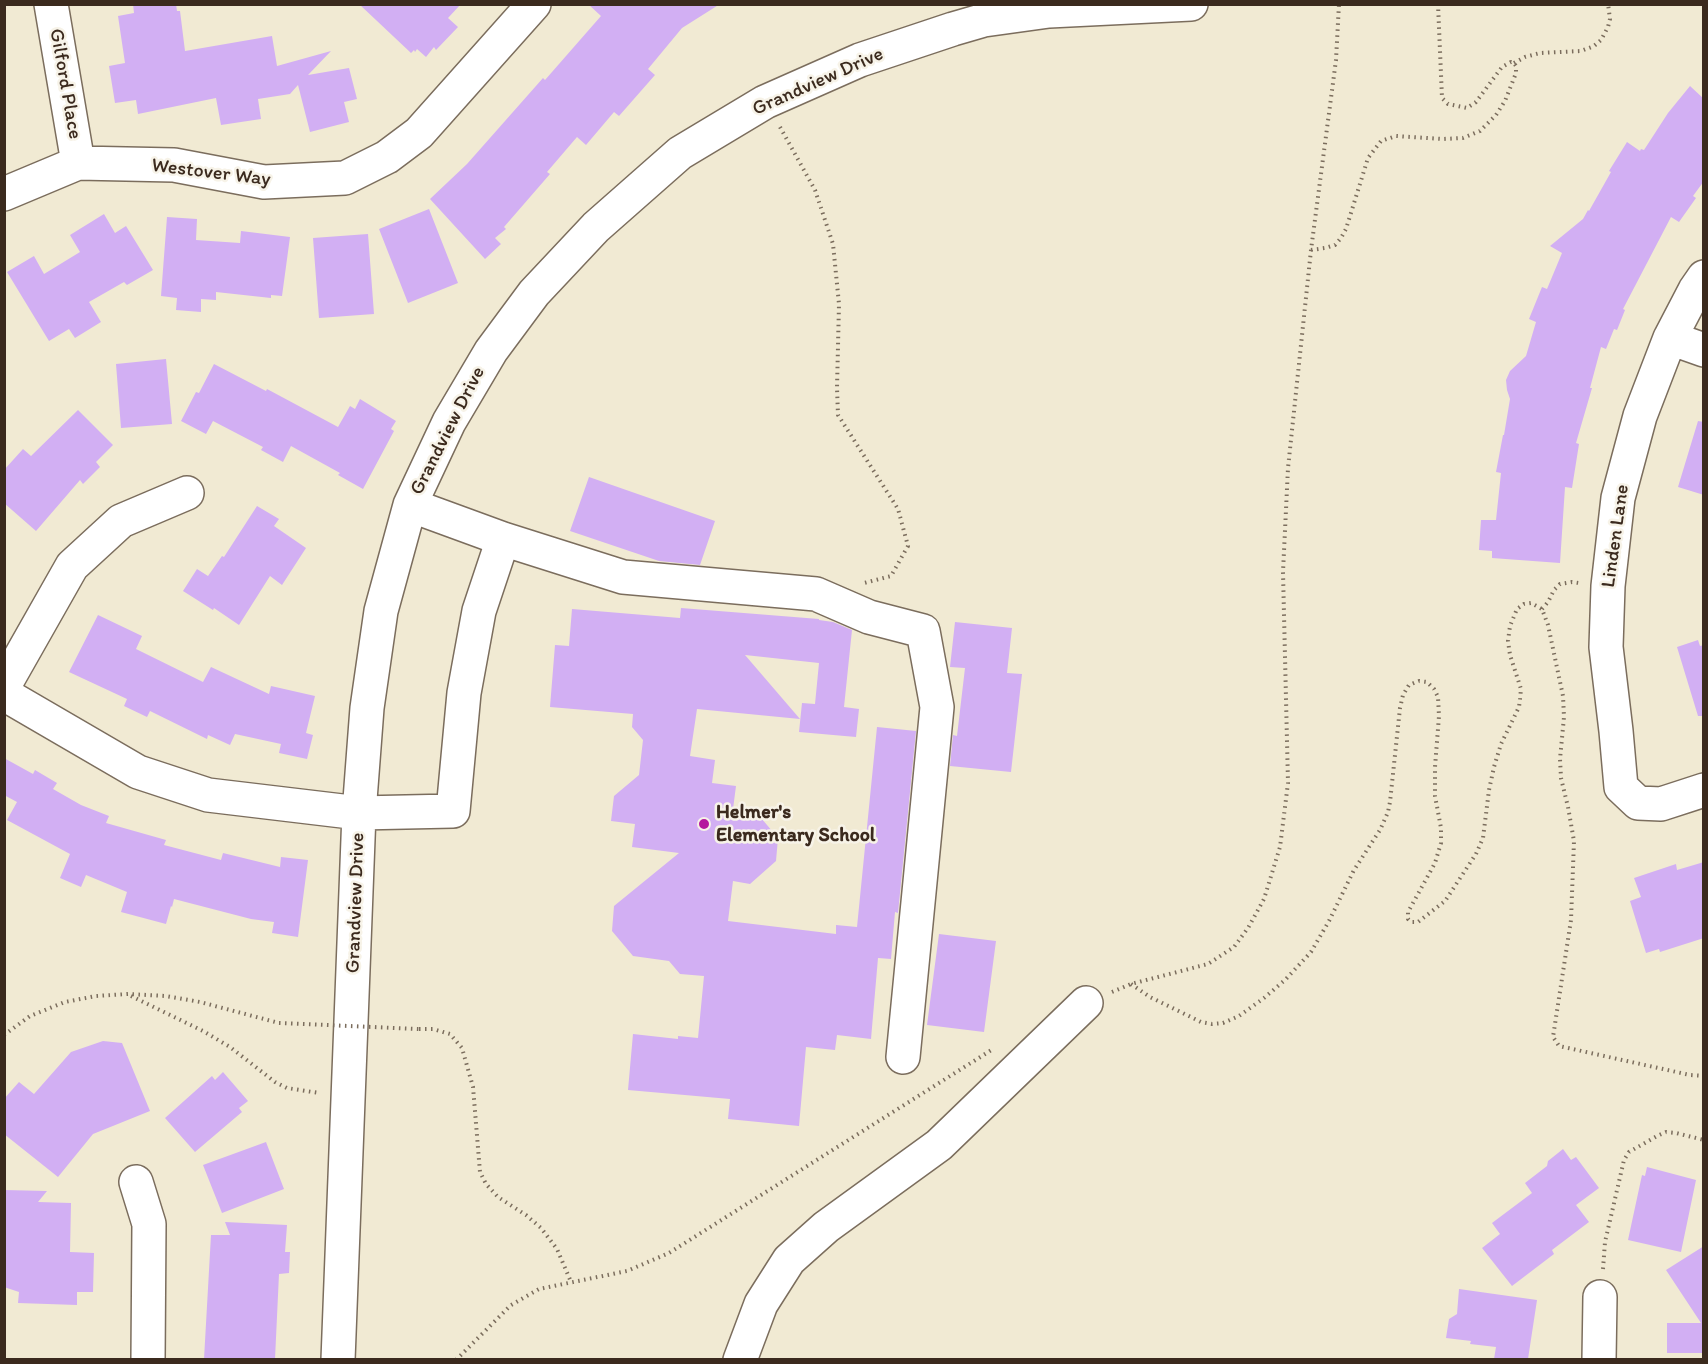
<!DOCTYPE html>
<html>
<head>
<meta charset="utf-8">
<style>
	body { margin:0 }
	#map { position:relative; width:1708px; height:1364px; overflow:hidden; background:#f1ead3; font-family:Itim,sans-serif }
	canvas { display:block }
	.frame { position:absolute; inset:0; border:6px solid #3b2a1e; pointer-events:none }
</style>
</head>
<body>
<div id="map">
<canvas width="1708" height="1364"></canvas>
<div class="frame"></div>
</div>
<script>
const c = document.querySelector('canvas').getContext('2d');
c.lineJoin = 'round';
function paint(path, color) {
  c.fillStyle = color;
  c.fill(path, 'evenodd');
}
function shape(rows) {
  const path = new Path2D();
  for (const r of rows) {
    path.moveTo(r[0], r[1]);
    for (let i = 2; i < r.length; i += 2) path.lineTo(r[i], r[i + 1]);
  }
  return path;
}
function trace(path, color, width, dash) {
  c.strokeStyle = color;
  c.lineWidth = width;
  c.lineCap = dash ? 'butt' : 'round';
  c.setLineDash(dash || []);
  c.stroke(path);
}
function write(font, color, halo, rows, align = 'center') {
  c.font = font + ' Itim,sans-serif';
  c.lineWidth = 5;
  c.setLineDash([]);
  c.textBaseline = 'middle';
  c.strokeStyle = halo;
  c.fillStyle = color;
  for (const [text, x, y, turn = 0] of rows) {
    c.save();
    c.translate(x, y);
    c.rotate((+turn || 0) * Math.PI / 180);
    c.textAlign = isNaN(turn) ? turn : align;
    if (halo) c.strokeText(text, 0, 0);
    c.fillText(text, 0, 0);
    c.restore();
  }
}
const building = shape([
	[133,4,176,4,177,11,180,11,185,51,272,36,277,66,331,51,308,75,349,68,357,99,344,102,349,122,310,132,298,85,290,94,258,99,261,119,221,125,216,98,138,114,136,100,115,103,109,66,125,63,118,16,134,13],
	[359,4,461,4,448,18,458,27,436,50,434,47,426,57,417,49,415,52,414,50,411,53],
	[588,4,720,4,682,28,648,69,655,75,619,116,614,112,586,145,577,137,547,172,550,174,504,227,506,229,495,238,501,244,485,259,430,199,467,164,543,78,545,80,601,16],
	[1690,86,1704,99,1704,181,1693,196,1696,198,1679,222,1671,217,1623,309,1625,310,1617,330,1614,329,1606,349,1601,347,1590,388,1592,388,1576,443,1579,444,1572,488,1565,487,1560,563,1492,558,1492,551,1479,550,1481,520,1496,520,1501,473,1496,472,1503,435,1504,435,1510,399,1507,390,1506,380,1510,371,1526,356,1536,322,1529,319,1542,287,1547,289,1562,253,1550,246,1583,219,1588,210,1589,211,1611,172,1609,171,1627,142,1640,151,1641,149,1644,150,1668,113],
	[429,209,458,283,408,303,379,229],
	[104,214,115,233,126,226,153,270,127,285,124,282,89,302,101,322,75,338,69,329,49,341,7,272,34,256,44,274,80,252,70,235],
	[167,217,197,219,196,240,240,243,241,231,290,237,282,296,271,295,271,298,216,292,216,300,201,299,201,312,176,310,177,298,161,296],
	[368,234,374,314,319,318,313,238],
	[166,359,172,424,121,428,116,364],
	[214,364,266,391,267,389,338,427,350,406,355,409,360,399,396,421,391,429,394,431,363,489,338,475,340,473,291,446,283,462,261,450,263,447,213,421,206,434,181,421,196,392,199,393],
	[78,410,113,445,96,462,100,467,83,484,80,480,36,531,4,503,4,470,23,449,31,456],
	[1698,421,1704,422,1704,495,1678,487],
	[589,477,715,521,700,565,659,561,570,531],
	[257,506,279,519,274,526,306,548,282,585,270,576,239,625,214,608,213,610,183,591,197,569,208,576,222,556,224,557],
	[681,608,819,619,819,620,833,622,852,630,844,707,859,709,856,737,799,732,802,703,815,704,819,663,745,655,800,719,697,709,690,756,715,760,712,783,736,786,733,809,756,812,778,838,776,861,750,884,733,881,728,921,836,934,836,925,857,927,877,727,916,731,898,913,895,912,891,959,878,958,871,1039,837,1035,835,1050,806,1047,799,1126,728,1119,730,1099,628,1090,633,1034,678,1039,678,1036,698,1038,704,976,680,974,669,961,633,956,612,931,614,906,679,853,632,847,635,824,611,821,614,796,639,775,643,740,632,727,633,714,550,707,555,645,569,646,572,609,680,618],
	[98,615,142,636,136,649,203,682,211,667,269,694,271,686,315,696,306,733,313,735,307,759,279,753,281,744,235,734,230,745,208,735,207,739,150,711,147,717,124,706,127,699,69,672],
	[955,622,1012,628,1007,673,1022,674,1011,772,950,766,953,735,957,736,965,668,950,667],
	[1698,640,1700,646,1704,645,1704,716,1698,716,1677,647],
	[4,758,33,774,35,770,57,783,53,789,81,805,109,816,106,823,166,840,164,845,221,860,223,853,280,867,281,857,308,860,298,937,272,933,274,922,251,919,174,899,172,907,171,906,166,924,121,912,127,892,86,875,81,887,60,878,70,854,7,820,17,802,4,795],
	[1704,862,1704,938,1660,952,1659,949,1646,953,1630,901,1641,897,1634,878,1676,864,1677,870],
	[939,934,996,941,984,1032,927,1025],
	[103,1041,122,1043,150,1111,93,1134,58,1177,4,1134,4,1099,19,1082,34,1094,71,1052],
	[223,1072,248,1101,239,1108,242,1112,195,1152,165,1118,212,1076,215,1080],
	[266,1142,284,1189,222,1213,203,1165],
	[1563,1149,1571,1160,1576,1157,1599,1188,1576,1205,1589,1222,1552,1250,1554,1254,1512,1286,1482,1248,1500,1234,1492,1223,1532,1193,1525,1183,1547,1166,1548,1161],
	[1647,1167,1696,1180,1681,1252,1628,1240,1642,1175,1645,1176],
	[4,1190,47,1191,38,1202,71,1203,70,1252,94,1253,93,1292,77,1292,77,1305,18,1303,19,1292,4,1287],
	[225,1222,287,1225,285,1252,290,1252,289,1273,279,1274,275,1359,204,1359,211,1235,230,1235],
	[1704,1246,1704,1353,1667,1353,1667,1323,1701,1323,1666,1270],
	[1459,1289,1537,1300,1528,1359,1494,1359,1496,1347,1470,1344,1471,1341,1446,1338,1449,1319,1457,1314]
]);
const path = shape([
	[1514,63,1525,57,1540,53,1581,51,1594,46,1601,40,1608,27,1610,19,1608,4],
	[780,127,815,190,833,244,839,304,837,388,838,415,898,509,908,546,891,576,864,583],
	[1311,250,1325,248,1335,245,1341,238,1346,229,1368,158,1381,141,1396,136,1443,139,1463,138,1480,131,1496,115,1505,101,1516,73,1516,66,1514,63,1511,62,1502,67,1476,102,1467,108,1448,104,1442,98,1438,4],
	[1542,609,1548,602,1554,590,1560,584,1572,582,1579,583],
	[1131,984,1150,997,1201,1022,1212,1024,1223,1023,1239,1016,1264,998,1285,980,1311,952,1329,921,1354,870,1380,830,1388,812,1390,802,1400,708,1403,695,1409,685,1419,681,1427,682,1434,689,1438,697,1439,716,1435,767,1435,796,1441,828,1441,843,1435,863,1408,912,1408,919,1411,922,1418,922,1445,901,1476,854,1483,838,1489,790,1494,767,1501,744,1519,707,1520,699,1521,689,1510,655,1508,641,1510,626,1517,609,1524,604,1531,603,1542,609,1548,625,1563,696,1564,717,1560,759,1561,778,1568,807,1574,841,1571,920,1553,1037,1559,1046,1690,1075,1704,1076],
	[1112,992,1131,984,1208,964,1234,947,1248,928,1264,899,1280,847,1288,783,1283,572,1288,468,1311,250,1336,60,1339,4],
	[131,996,203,1031,230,1047,275,1082,287,1088,319,1093],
	[419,1029,433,1029,450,1034,462,1048,473,1087,480,1172,486,1184,498,1197,526,1215,541,1228,557,1249,571,1282],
	[4,1035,30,1016,65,1002,96,996,128,994,166,996,200,1002,279,1023],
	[1603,1269,1605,1242,1624,1160,1629,1152,1657,1136,1666,1132,1676,1133,1704,1140],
	[456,1360,511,1305,539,1289,627,1271,669,1253,993,1049]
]);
const minor = shape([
	[51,4,78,163],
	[4,194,78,163,174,165,264,182,345,178,387,157,419,133,534,4],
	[1704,277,1695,290,1670,338,1640,416,1618,498,1608,586,1606,647,1616,731,1621,787,1638,803,1661,804,1704,790],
	[1670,338,1704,350],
	[410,505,503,539,623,577,816,594,869,617,923,631,937,707,903,1057],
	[4,686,72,566,121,521,187,493],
	[4,694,138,772,208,795,359,813,453,811,464,693,479,611,503,539],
	[136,1182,149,1224,148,1360],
	[338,1360,359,813,367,708,381,611,410,505,449,422,491,351,534,293,596,227,680,153,765,102,860,60,953,29,984,20,1049,11,1191,4],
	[740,1360,761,1304,789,1260,826,1227,939,1145,1086,1003],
	[1599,1360,1600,1297]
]);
const pathBridge = shape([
	[279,1023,419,1029]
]);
const markers = [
	[704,824,6,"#b5179e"]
];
const streetNames = [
	["Grandview Drive",818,82,-24],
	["Gilford Place",65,84,80],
	["Westover Way",211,173,7],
	["Grandview Drive",448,431,-63],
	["Linden Lane",1616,536,-82],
	["Grandview Drive",356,903,-88]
];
const poiNames = [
	["Helmer's",716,813],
	["Elementary School",716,836]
];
paint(building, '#d2aff3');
trace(minor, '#7b6d5d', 36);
trace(path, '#7b6d5d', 4, [1.5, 4.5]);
trace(minor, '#fff', 33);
trace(pathBridge, '#7b6d5d', 4, [1.5, 4.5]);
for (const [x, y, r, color] of markers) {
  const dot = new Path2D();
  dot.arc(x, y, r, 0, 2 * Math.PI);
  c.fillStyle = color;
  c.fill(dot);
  trace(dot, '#f7f3e8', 2);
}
write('20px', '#3b2a1e', '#f7f3e8', streetNames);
write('bold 20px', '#3b2a1e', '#f7f3e8', poiNames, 'left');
</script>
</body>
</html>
